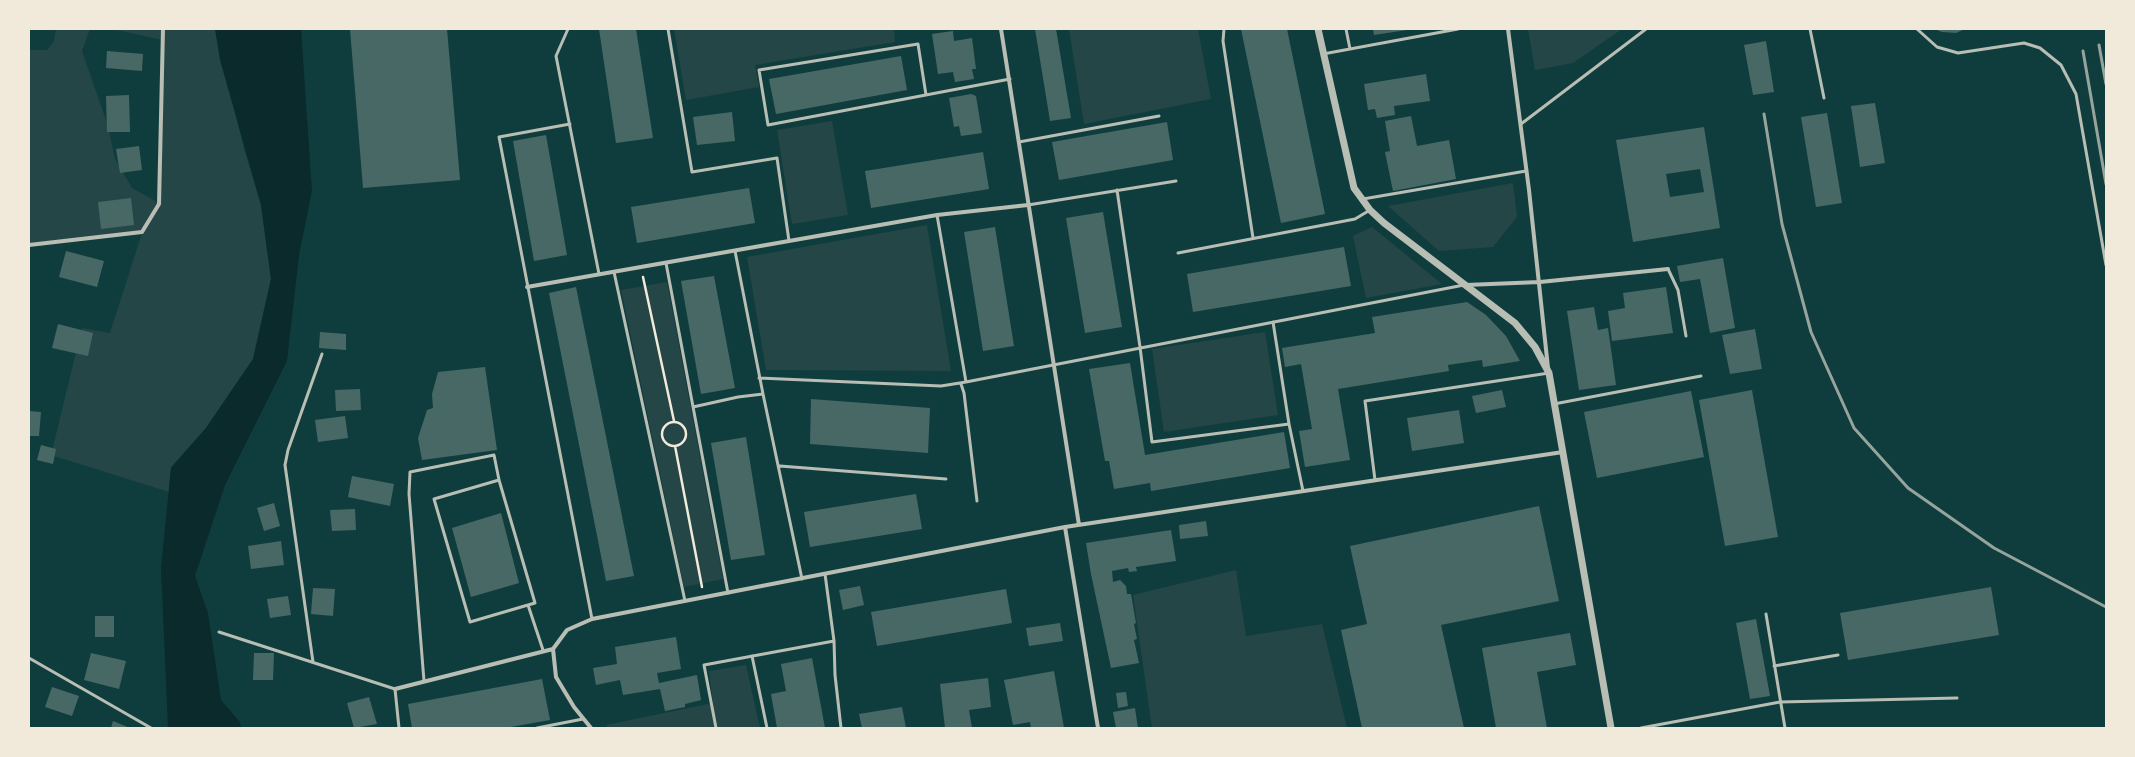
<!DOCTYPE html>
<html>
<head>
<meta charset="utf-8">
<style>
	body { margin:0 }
	#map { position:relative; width:2135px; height:757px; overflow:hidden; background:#0f3d3e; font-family:Cabin,sans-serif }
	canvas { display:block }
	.frame { position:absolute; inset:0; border:30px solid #f1e9da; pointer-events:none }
</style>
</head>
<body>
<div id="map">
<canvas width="2135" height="757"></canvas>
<div class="frame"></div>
</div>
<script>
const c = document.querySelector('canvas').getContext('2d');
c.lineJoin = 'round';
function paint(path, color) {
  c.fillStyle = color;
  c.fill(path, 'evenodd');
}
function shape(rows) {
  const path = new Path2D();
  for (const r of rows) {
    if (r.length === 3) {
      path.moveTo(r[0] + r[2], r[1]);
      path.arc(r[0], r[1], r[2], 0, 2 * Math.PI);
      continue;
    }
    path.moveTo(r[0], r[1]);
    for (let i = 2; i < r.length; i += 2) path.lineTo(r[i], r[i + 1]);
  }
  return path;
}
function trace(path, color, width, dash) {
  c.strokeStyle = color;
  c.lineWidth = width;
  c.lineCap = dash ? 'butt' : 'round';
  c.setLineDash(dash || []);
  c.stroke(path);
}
const green = shape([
	[56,29,90,29,82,51,108,126,115,159,132,188,159,203,163,40,112,29,215,29,244,149,261,205,271,279,253,359,206,428,171,467,169,492,51,455,82,328,110,333,142,233,29,245,29,50,47,50,54,41],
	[674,29,894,29,895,42,755,65,759,87,686,100],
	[1069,29,1198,29,1211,99,1084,124],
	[1528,29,1622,29,1573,63,1535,70],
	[832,121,848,215,792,224,777,130],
	[1513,183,1517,217,1493,247,1439,251,1388,206],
	[927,225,951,371,766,370,747,257],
	[1372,227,1442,284,1366,298,1353,236],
	[667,282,723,579,684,587,621,290],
	[1265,332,1278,415,1164,432,1152,349],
	[1236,570,1246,636,1322,624,1347,728,1152,728,1133,595],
	[746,665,760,728,608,728,606,725,713,703,709,671]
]);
const water = shape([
	[215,29,301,29,312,191,299,255,287,361,225,485,195,576,208,613,221,700,240,722,241,728,168,728,161,568,171,468,206,428,253,359,271,279,261,205,220,60]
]);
const building = shape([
	[350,29,447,29,460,180,363,188],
	[599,29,636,29,653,138,616,143],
	[1035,29,1056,29,1071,118,1050,121],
	[1241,29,1287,29,1325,214,1281,223],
	[1373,29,1407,29,1407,30,1374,35],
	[1934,29,1965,29,1956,33,1942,32],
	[953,31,954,41,972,38,976,69,972,69,974,79,955,82,953,72,938,74,932,34],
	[1766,41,1774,92,1753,95,1744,45],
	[107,51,143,54,142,71,106,68],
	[901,56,907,90,776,114,769,79],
	[1426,74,1430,101,1394,106,1395,115,1377,118,1375,109,1368,110,1364,84],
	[971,94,976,96,982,133,961,136,959,126,954,127,949,98],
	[129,95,130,132,107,132,106,96],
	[1875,103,1885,163,1860,167,1851,106],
	[732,112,735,141,697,145,693,117],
	[1827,113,1842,203,1816,207,1801,117],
	[1411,116,1417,146,1449,140,1456,179,1393,191,1385,152,1390,151,1385,121],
	[1167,122,1173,160,1059,180,1052,142],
	[1704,127,1720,228,1633,242,1616,140],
	[1700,169,1704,192,1670,197,1666,174],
	[546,135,567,255,534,261,513,141],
	[139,146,142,170,120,173,116,149],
	[983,152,989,189,871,208,865,171],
	[749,188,755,223,637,243,631,207],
	[131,198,134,225,101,229,98,202],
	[1103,212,1122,327,1085,333,1066,218],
	[995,227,1014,346,983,351,964,232],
	[1344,247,1351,286,1193,312,1187,274],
	[66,251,104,261,97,287,59,277],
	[1723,258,1735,328,1710,333,1700,279,1680,282,1677,266],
	[714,276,735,388,701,394,681,281],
	[576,287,634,576,606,581,549,293],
	[1666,287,1673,333,1612,341,1608,311,1625,308,1623,293],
	[1467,302,1486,315,1506,336,1520,361,1483,367,1482,360,1448,365,1449,371,1338,389,1350,460,1305,467,1299,431,1312,429,1301,364,1285,367,1282,348,1375,333,1372,317],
	[1594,307,1598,330,1608,328,1616,385,1579,390,1567,311],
	[58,324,93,333,88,356,52,348],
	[1755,329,1762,369,1730,374,1722,335],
	[320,332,346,334,346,350,319,348],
	[1130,363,1145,455,1284,432,1290,468,1151,491,1150,483,1114,489,1109,461,1105,461,1089,369],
	[485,367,497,450,422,460,418,438,427,410,433,408,432,394,438,372],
	[360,389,361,410,336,411,335,390],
	[1502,390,1506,407,1476,413,1472,396],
	[1752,390,1778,537,1725,546,1699,400],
	[1691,391,1704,457,1597,478,1584,412],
	[811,399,930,408,928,453,810,444],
	[1459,410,1464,443,1412,451,1407,418],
	[29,411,41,412,39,436,29,436],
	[345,416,348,438,318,442,315,420],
	[746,437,765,555,731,560,711,443],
	[41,445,56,449,53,464,37,460],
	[352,476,394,484,390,506,348,497],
	[916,494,922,529,810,547,804,512],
	[274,503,280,526,264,531,257,508],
	[1539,506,1559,601,1441,625,1464,728,1362,728,1341,630,1367,624,1350,546],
	[355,509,356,530,332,531,330,510],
	[501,513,519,583,471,597,452,528],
	[1206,521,1208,536,1180,539,1179,525],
	[1171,530,1176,561,1136,567,1137,571,1129,572,1128,568,1112,571,1113,582,1120,580,1126,586,1127,594,1131,594,1136,623,1134,624,1137,639,1134,640,1139,663,1111,668,1091,574,1086,543],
	[281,541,284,565,251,569,248,546],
	[860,586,864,605,843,610,839,590],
	[1991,587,1999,635,1848,660,1840,613],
	[313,588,335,589,333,616,311,614],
	[1006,589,1012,623,877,646,871,612],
	[288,596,291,615,270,618,267,599],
	[95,616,114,616,114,637,95,637],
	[1756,619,1770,696,1750,699,1736,623],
	[1060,623,1063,641,1029,646,1026,628],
	[1570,633,1576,665,1537,672,1547,728,1496,728,1482,648],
	[676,637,681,669,657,673,659,683,697,675,701,700,685,704,685,707,665,711,660,689,623,695,620,680,596,685,593,668,617,664,615,647],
	[91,653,126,661,119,689,84,680],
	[254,653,274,653,273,680,253,680],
	[812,658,825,728,777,728,771,694,786,691,781,664],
	[1054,671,1064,728,1031,728,1030,722,1013,725,1004,680],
	[988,678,991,707,969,710,972,728,945,728,940,684],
	[542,679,550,720,505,728,412,728,408,704],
	[52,687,79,696,72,716,45,707],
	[1126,692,1128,706,1118,708,1116,693],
	[369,697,377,724,354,728,347,703],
	[902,707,906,728,862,728,859,714],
	[1135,708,1138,728,1116,728,1113,712],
	[113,721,130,728,111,728]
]);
const path = shape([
	[643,277,674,421],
	[674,434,12],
	[675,446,702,587]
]);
const service = shape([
	[568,29,556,56,599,274],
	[668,29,692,172,777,158,789,241],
	[1224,29,1223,41,1253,238],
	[1346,29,1350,49],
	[1810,29,1824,98],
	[1917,29,1937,47,1958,53,2024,43,2040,48,2061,65,2076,94,2106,265],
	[1323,54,1458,29],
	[926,95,918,44,759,70,768,125,1010,79],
	[570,124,499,137,592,619],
	[1521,124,1646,29],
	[1019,142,1159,116],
	[1117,190,1140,347,1152,442,1289,424,1273,322],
	[1363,199,1526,171],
	[1028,205,1176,181],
	[735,251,763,394,802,579],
	[1178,253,1355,219,1370,210],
	[666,263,728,593],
	[1668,269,1678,290,1686,336],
	[614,272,685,601],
	[759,378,941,386,966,382,937,215],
	[966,382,1464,285],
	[961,384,964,393,977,501],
	[1554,404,1701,376],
	[693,407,738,397,763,394],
	[1289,424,1303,491],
	[780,466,946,479],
	[1375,480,1365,401,1549,373],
	[825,574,834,641,835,675,841,728],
	[528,605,535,603,499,480,434,499,470,622,528,605,543,650],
	[1766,614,1785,728],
	[219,632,395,689,399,728],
	[752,656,767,728],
	[29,658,151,728],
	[313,662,285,465,288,450,322,354],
	[1774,666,1838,655],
	[424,681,409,494,410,472,494,455,499,480],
	[537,728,583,719],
	[716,728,704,665,834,641],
	[1641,728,1780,702,1957,698]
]);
const minor = shape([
	[1001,29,1079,525],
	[1508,29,1529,190,1548,368],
	[29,245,142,232,159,204,163,29],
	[1466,285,1540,282,1668,269],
	[527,287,937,215,1028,205],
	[1065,527,1098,728],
	[553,649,556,677,574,707,591,728],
	[395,689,553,649,567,630,592,619,1065,527,1563,452]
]);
const tertiary = shape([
	[1318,29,1354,188,1370,210,1384,223,1515,323,1535,347,1549,373,1611,728]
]);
const rail = shape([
	[2099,45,2106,84],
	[2083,51,2106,184],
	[1764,114,1782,224,1811,332,1854,428,1908,488,1994,548,2106,607]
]);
paint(green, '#244646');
paint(water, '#0a2a2b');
paint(building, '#486865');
trace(path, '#f1e9da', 2.5);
trace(service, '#b8beb3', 3);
trace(minor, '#b8beb3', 4);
trace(tertiary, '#b8beb3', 7);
trace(rail, '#97a49c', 3);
</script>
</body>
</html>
